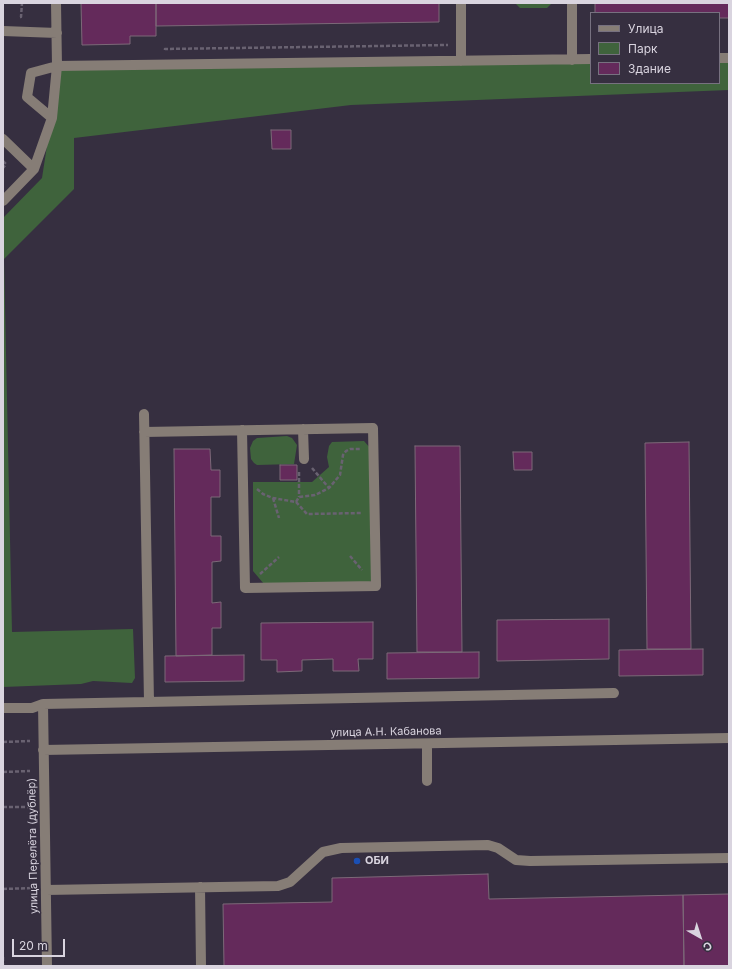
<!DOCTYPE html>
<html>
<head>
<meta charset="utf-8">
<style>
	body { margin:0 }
	#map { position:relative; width:732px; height:969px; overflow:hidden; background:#362f40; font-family:Inter,sans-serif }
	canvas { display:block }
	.frame { position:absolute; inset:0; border:4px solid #d9d4df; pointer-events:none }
	.legend { position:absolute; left:590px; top:12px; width:130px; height:72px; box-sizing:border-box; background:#362f40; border:1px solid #777180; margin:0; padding:5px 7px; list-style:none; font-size:12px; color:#d9d4df }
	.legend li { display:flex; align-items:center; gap:8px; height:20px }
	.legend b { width:20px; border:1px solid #777180 }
	.north { position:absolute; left:680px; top:917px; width:40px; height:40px; -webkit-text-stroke:3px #362f40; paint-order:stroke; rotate:141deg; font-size:11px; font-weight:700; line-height:16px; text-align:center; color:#d9d4df }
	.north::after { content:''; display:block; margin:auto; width:14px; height:18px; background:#d9d4df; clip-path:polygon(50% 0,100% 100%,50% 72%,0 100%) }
	.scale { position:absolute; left:12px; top:939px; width:53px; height:18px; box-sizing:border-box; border:2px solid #d9d4df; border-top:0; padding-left:5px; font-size:12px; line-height:14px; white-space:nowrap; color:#d9d4df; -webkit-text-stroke:3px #362f40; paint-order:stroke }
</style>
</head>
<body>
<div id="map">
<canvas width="732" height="969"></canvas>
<div class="frame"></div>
<ul class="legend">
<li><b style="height:5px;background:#867d76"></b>Улица</li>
<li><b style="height:11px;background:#3f633c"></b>Парк</li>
<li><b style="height:11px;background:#642a5b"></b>Здание</li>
</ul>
<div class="north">С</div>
<div class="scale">20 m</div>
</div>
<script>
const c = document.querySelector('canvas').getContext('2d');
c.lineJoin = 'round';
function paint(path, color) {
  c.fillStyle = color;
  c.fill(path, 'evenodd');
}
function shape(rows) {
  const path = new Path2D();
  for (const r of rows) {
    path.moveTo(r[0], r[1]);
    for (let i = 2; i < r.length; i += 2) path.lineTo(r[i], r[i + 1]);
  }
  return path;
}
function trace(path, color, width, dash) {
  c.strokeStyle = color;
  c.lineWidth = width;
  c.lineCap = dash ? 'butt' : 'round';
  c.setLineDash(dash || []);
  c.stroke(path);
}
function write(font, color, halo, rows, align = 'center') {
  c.font = font + ' Inter,sans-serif';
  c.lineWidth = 3;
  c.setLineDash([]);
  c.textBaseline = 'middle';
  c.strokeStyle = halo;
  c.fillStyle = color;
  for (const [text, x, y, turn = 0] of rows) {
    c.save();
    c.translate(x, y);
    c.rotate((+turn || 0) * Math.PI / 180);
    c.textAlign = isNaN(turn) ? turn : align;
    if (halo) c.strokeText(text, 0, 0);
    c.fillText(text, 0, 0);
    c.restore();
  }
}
const green = shape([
	[515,3,552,3,547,8,520,8],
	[719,61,729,61,729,90,351,105,74,138,74,189,4,259,12,632,133,629,135,678,132,683,93,681,81,684,3,687,3,218,42,178,59,68,591,63,591,83,719,83],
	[287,436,292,438,297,445,294,464,257,465,254,463,251,459,250,448,253,441,257,438],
	[364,441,371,449,374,574,371,581,367,583,264,584,253,571,253,482,312,482,329,467,327,457,329,446,332,442]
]);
const building = shape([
	[81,3,156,3,156,36,130,36,130,44,82,45,81,3],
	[156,3,439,3,439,22,156,26,156,3],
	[595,3,729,3,729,18,719,18,719,13,595,13,595,3],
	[271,130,291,130,291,149,272,149,271,130],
	[689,442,691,649,647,649,645,443,689,442],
	[415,446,460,446,462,652,417,652,415,446],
	[174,449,210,449,211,470,220,470,220,497,211,497,211,536,221,536,221,561,212,562,212,603,221,602,221,628,212,628,212,655,176,656,174,449],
	[513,452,532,452,532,470,514,470,513,452],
	[280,465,297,465,297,480,280,480,280,465],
	[609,619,609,659,497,661,497,620,609,619],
	[373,622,373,659,358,659,359,671,333,671,333,659,302,660,302,671,277,672,277,660,261,660,261,623,373,622],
	[703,649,703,675,619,676,619,650,703,649],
	[479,652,479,678,387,679,387,653,479,652],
	[244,655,244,681,165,682,165,656,244,655],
	[488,874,489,899,683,895,684,966,224,966,223,904,332,902,332,878,488,874],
	[729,894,729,966,684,966,683,895,729,894]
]);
const path = shape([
	[20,17,21,17,22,3],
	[165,50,165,49,448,45],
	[3,161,6,164,3,168],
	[312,468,329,488],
	[299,472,299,497],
	[257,489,263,494,273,498,296,502,299,497,315,495,329,488,340,475,343,455,346,451,350,449,360,449],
	[273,498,279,518],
	[296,502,307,514,362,513],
	[350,556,362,570],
	[260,574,279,557],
	[3,742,30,741],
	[3,772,30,771],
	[3,807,31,807],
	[3,889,32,888],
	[3,957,3,966]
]);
const minor = shape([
	[461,3,461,61],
	[572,3,572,60],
	[3,31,57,33],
	[719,58,729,58],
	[52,118,27,97,31,73,57,66,591,59],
	[3,139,34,169],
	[3,201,34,169,52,118,57,66,56,3],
	[144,414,149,702],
	[303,429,304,459],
	[144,432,373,428,376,586,245,588,242,430],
	[43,704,614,693],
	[3,708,32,708,43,704,47,966],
	[427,744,427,781],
	[43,750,729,738],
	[200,887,201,966],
	[46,890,278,886,290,882,323,852,341,848,488,845,498,848,516,860,530,861,729,858]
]);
const markers = [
	[357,861,4,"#1a4fb4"]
];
const streetNames = [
	["улица А.Н. Кабанова",386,732,-1],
	["улица Перелёта (дублёр)",33,846,-91]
];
const poiNames = [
	["ОБИ",365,861]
];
paint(green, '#3f633c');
paint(building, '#642a5b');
trace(building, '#7c6978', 1);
trace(path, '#696271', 2.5, [4, 2]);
trace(minor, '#867d76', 10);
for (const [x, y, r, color] of markers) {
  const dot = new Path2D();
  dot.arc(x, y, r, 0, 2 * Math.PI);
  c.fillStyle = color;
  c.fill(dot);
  trace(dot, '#362f40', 1.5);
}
write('11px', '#d9d4df', '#362f40', streetNames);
write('bold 11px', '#d9d4df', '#362f40', poiNames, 'left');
</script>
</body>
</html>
